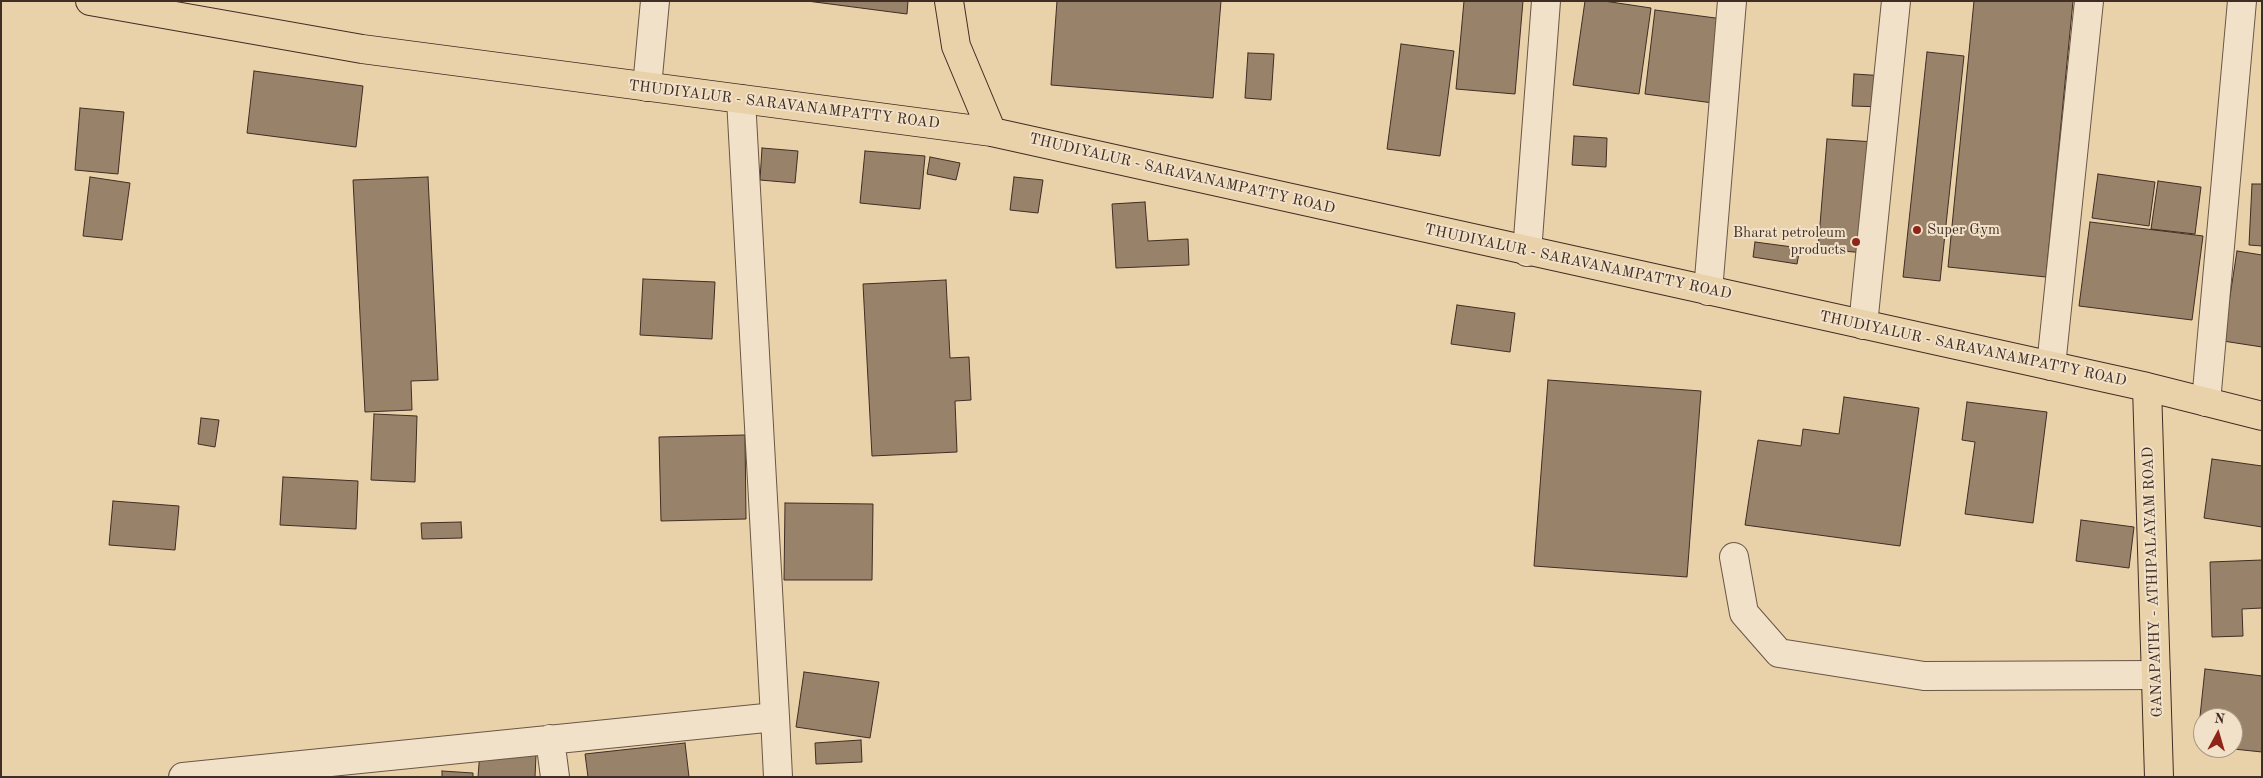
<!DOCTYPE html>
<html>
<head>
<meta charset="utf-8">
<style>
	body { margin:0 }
	#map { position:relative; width:2263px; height:778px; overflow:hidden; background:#e9d1aa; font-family:"Old Standard TT",serif }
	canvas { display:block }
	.frame { position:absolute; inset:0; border:2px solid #402d24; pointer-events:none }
	.north { position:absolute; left:2193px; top:708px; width:50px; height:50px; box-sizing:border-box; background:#f1e1c8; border:1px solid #aa9986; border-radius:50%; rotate:6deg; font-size:14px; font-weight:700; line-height:20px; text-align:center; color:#402d24 }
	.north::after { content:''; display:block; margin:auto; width:18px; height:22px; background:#8f2418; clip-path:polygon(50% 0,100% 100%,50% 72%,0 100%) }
</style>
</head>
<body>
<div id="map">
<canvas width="2263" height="778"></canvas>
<div class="frame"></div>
<div class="north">N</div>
</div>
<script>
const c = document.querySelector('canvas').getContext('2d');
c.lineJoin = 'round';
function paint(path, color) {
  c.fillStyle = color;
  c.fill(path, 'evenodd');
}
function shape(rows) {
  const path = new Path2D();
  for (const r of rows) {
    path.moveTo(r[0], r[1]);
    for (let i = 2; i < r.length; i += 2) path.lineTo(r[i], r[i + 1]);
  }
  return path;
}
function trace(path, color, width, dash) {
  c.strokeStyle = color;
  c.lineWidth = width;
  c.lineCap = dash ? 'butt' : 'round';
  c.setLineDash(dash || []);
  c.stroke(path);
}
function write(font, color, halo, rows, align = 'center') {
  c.font = font + ' "Old Standard TT",serif';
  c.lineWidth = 4;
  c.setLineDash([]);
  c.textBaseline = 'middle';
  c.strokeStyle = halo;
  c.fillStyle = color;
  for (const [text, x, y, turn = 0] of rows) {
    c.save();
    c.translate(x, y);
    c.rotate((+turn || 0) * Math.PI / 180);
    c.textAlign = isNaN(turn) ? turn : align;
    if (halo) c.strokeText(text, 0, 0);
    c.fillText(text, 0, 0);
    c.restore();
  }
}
const building = shape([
	[807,1,908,1,907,14,807,1],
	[1057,1,1221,1,1213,98,1051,85,1057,1],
	[1464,1,1523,1,1515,94,1456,89,1464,1],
	[1585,1,1604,1,1651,8,1639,94,1573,85,1585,1],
	[1974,1,2073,1,2046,277,1948,267,1974,1],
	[1655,10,1723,19,1713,103,1645,94,1655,10],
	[1401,44,1454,51,1440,156,1387,149,1401,44],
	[1927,52,1964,56,1940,281,1903,277,1927,52],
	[1248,53,1274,54,1271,100,1245,98,1248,53],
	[254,71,363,86,356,147,247,133,254,71],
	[1854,74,1886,76,1884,107,1852,106,1854,74],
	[80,108,124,112,118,174,75,170,80,108],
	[1574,136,1607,138,1606,167,1572,165,1574,136],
	[1827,139,1875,142,1866,253,1818,249,1827,139],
	[762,148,798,151,795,183,760,180,762,148],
	[865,151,925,156,920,209,860,203,865,151],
	[930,157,960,163,956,180,927,174,930,157],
	[2098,174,2155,182,2149,226,2092,218,2098,174],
	[90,177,130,183,122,240,83,236,90,177],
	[428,177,438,380,411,381,412,410,365,412,353,180,428,177],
	[1014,177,1043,180,1038,213,1010,210,1014,177],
	[2158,181,2201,187,2195,234,2151,229,2158,181],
	[2252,184,2262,184,2262,246,2249,245,2252,184],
	[1145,202,1148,241,1188,239,1189,265,1116,268,1112,204,1145,202],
	[2090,222,2203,236,2192,320,2079,306,2090,222],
	[1755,242,1800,248,1797,264,1753,257,1755,242],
	[2237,251,2262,255,2262,347,2223,341,2237,251],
	[643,279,715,282,712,339,640,335,643,279],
	[946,280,950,358,969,357,971,400,955,401,957,452,872,456,863,284,946,280],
	[1457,305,1515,313,1510,352,1451,344,1457,305],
	[1548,380,1701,391,1687,577,1534,566,1548,380],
	[1844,397,1919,408,1900,546,1745,525,1758,440,1801,446,1803,429,1839,434,1844,397],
	[1967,402,2047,412,2033,523,1965,514,1975,442,1962,440,1967,402],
	[374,414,417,416,415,482,371,480,374,414],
	[201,418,219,420,215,447,198,444,201,418],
	[745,435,746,519,661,521,659,437,745,435],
	[2212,459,2262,466,2262,527,2204,518,2212,459],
	[283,477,358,481,356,529,280,525,283,477],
	[113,501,179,506,175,550,109,545,113,501],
	[785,503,873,504,872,580,784,580,785,503],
	[2081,520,2134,527,2129,568,2076,561,2081,520],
	[461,522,462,538,422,539,421,523,461,522],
	[2262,560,2262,608,2242,609,2243,636,2212,637,2210,562,2262,560],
	[2205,669,2262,676,2262,752,2224,748,2233,748,2233,718,2203,718,2203,746,2197,745,2205,669],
	[804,672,879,682,870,738,796,727,804,672],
	[861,740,862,762,816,764,815,743,861,740],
	[685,743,689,777,588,777,585,754,685,743],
	[480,751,536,755,535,777,478,777,480,751],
	[442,771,473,773,473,777,442,777,442,771]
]);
const minor = shape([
	[647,87,655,1],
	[741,99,775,717],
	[1527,252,1546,1],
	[1708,291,1732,1],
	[1863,325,1896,1],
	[2051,366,2089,1],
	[2206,402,2242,1],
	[1734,557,1744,613,1779,653,1924,676,2156,675],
	[550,739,555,777],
	[183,777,775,717,778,777]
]);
const major = shape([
	[90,1,362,49,992,132,2147,387,2262,416],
	[949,1,956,46,992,132],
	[2147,387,2159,777]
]);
const markers = [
	[1917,230,5,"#8f2418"],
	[1856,242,5,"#8f2418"]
];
const streetNames = [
	["THUDIYALUR - SARAVANAMPATTY ROAD",784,105,7],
	["THUDIYALUR - SARAVANAMPATTY ROAD",1182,174,13],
	["THUDIYALUR - SARAVANAMPATTY ROAD",1578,262,12],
	["THUDIYALUR - SARAVANAMPATTY ROAD",1973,349,12],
	["GANAPATHY - ATHIPALAYAM ROAD",2153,582,-92]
];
const poiNames = [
	["Super Gym",1927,230],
	["Bharat petroleum",1846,233,"right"],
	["products",1846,250,"right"]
];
paint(building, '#98826a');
trace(building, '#402d24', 1);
trace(minor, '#6a5646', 30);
trace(major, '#402d24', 30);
trace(minor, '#f1e1c8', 28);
trace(major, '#e9d1aa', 28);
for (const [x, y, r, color] of markers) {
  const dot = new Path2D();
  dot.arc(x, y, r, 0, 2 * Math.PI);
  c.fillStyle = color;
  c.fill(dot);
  trace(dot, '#f1e1c8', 2);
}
write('15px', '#402d24', '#f1e1c8', streetNames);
write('15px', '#402d24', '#f1e1c8', poiNames, 'left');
</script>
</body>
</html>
